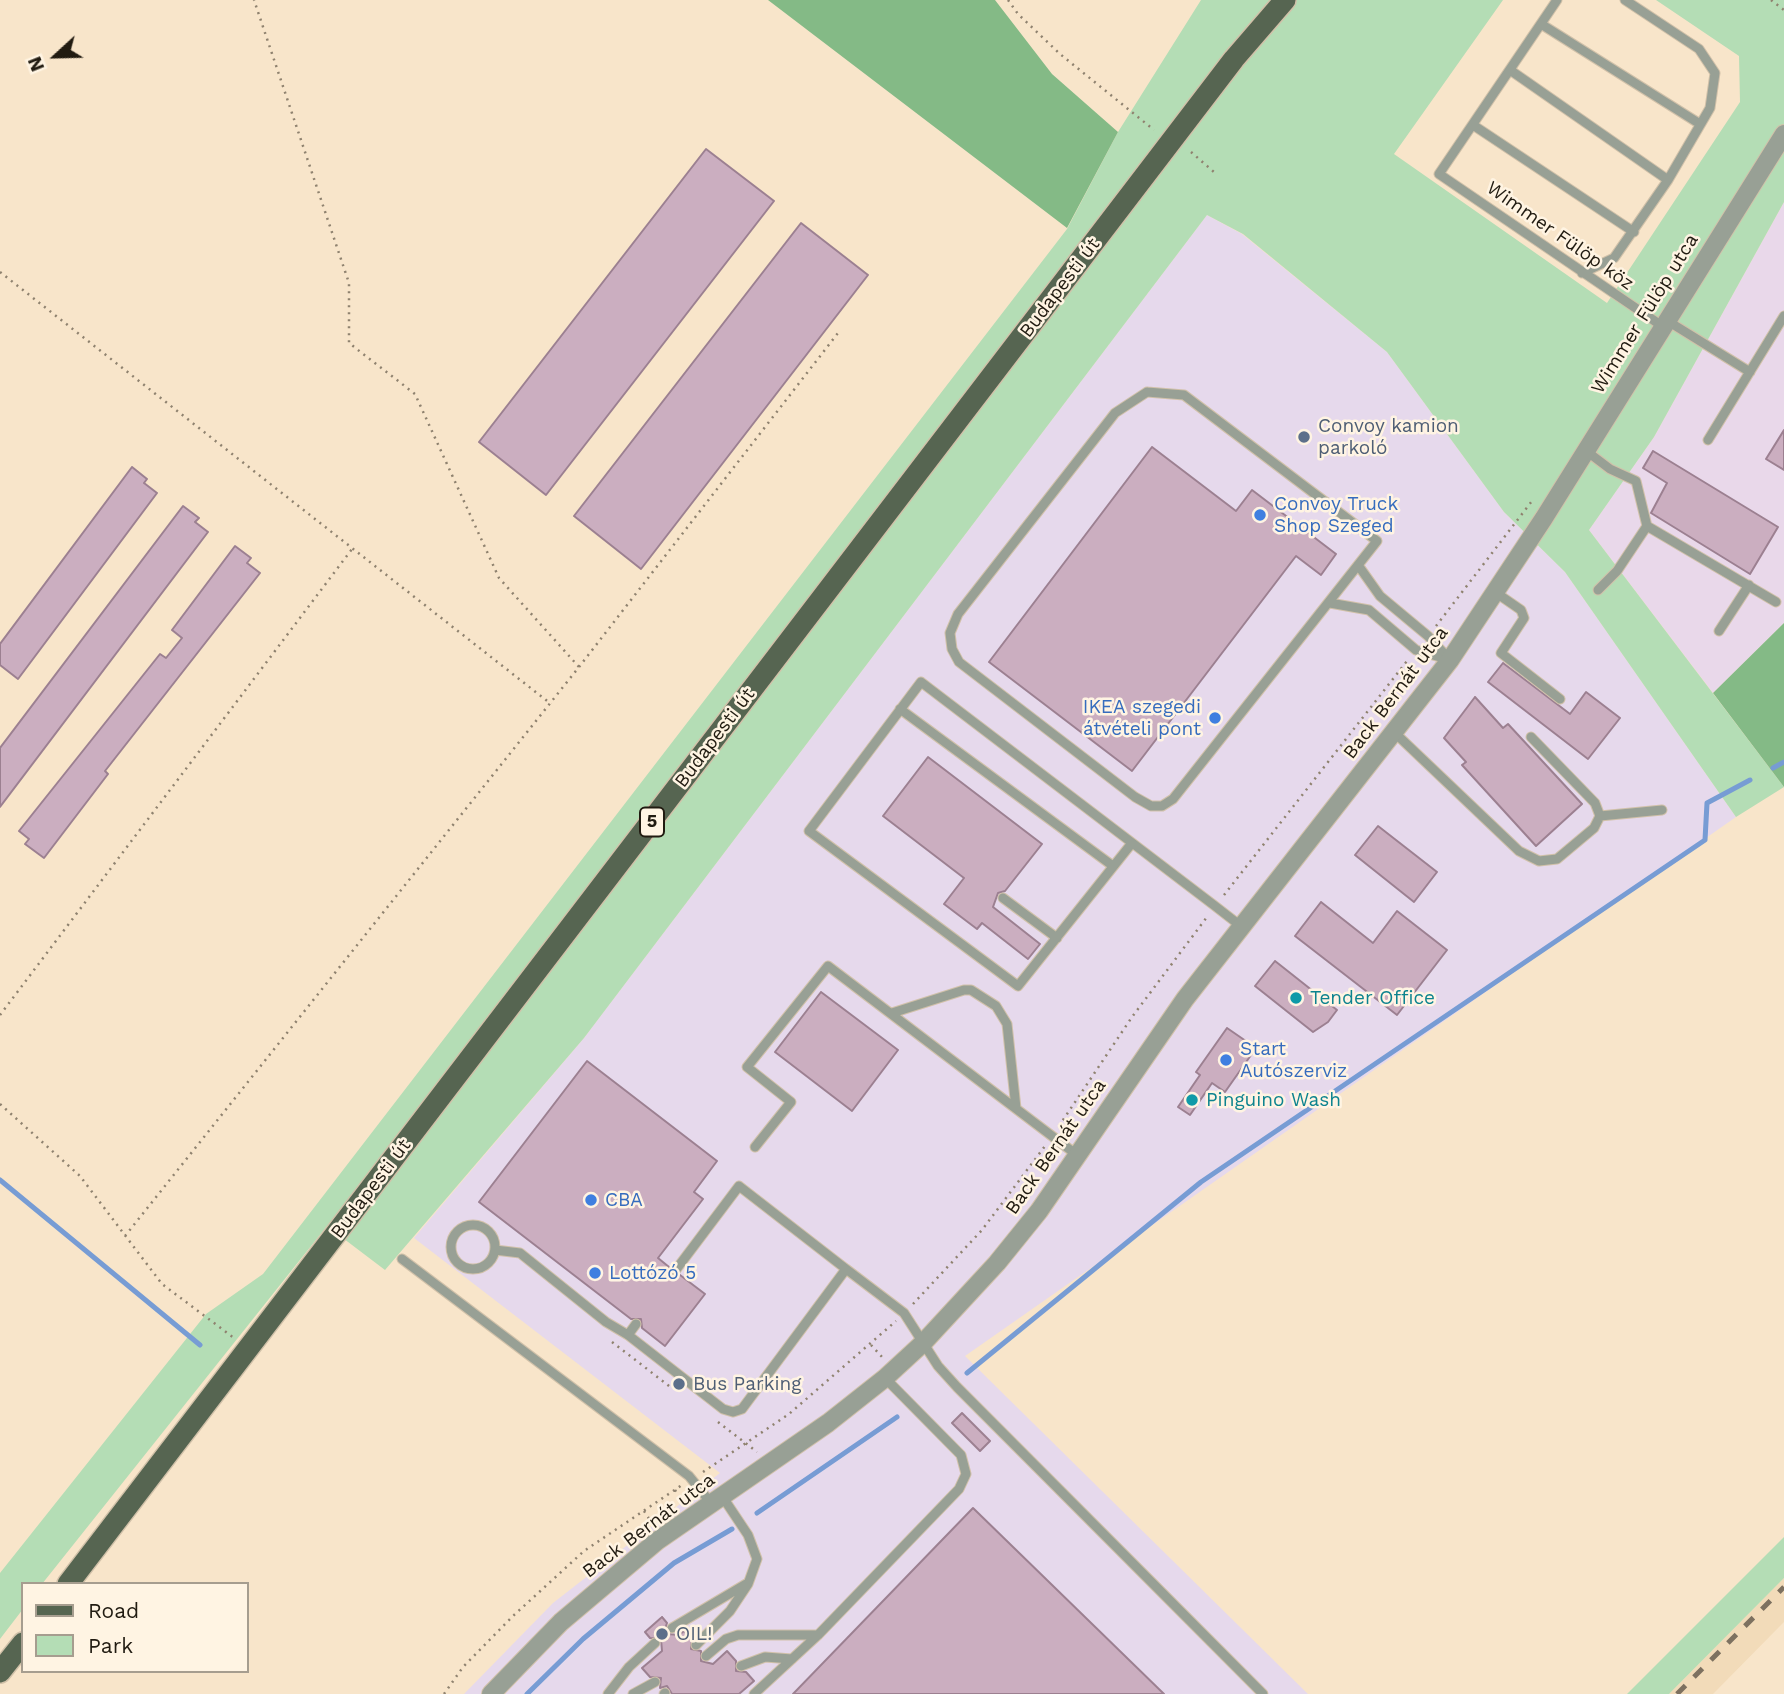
<!DOCTYPE html>
<html>
<head>
<meta charset="utf-8">
<style>
	body { margin:0 }
	#map { position:relative; width:1784px; height:1694px; overflow:hidden; background:#f8e5ca; font-family:"Work Sans",sans-serif }
	canvas { display:block }
	.legend { position:absolute; left:21px; top:1582px; width:228px; height:91px; box-sizing:border-box; background:#fff4e3; border:2px solid #a69d8f; margin:0; padding:9px 12px; list-style:none; font-size:21px; color:#211b11 }
	.legend li { display:flex; align-items:center; gap:14px; height:35px }
	.legend b { width:35px; border:2px solid #a69d8f }
	.north { position:absolute; left:21px; top:21px; width:70px; height:70px; -webkit-text-stroke:5px #fff4e3; paint-order:stroke; rotate:248deg; font-size:19px; font-weight:700; line-height:28px; text-align:center; color:#211b11 }
	.north::after { content:''; display:block; margin:auto; width:24px; height:32px; background:#211b11; clip-path:polygon(50% 0,100% 100%,50% 72%,0 100%) }
</style>
</head>
<body>
<div id="map">
<canvas width="1784" height="1694"></canvas>
<ul class="legend">
<li><b style="height:9px;background:#566551"></b>Road</li>
<li><b style="height:19px;background:#b4ddb5"></b>Park</li>
</ul>
<div class="north">N</div>
</div>
<script>
const c = document.querySelector('canvas').getContext('2d');
c.lineJoin = 'round';
function paint(path, color) {
  c.fillStyle = color;
  c.fill(path, 'evenodd');
}
function shape(rows) {
  const path = new Path2D();
  for (const r of rows) {
    if (r.length === 3) {
      path.moveTo(r[0] + r[2], r[1]);
      path.arc(r[0], r[1], r[2], 0, 2 * Math.PI);
      continue;
    }
    path.moveTo(r[0], r[1]);
    for (let i = 2; i < r.length; i += 2) path.lineTo(r[i], r[i + 1]);
  }
  return path;
}
function trace(path, color, width, dash) {
  c.strokeStyle = color;
  c.lineWidth = width;
  c.lineCap = dash ? 'butt' : 'round';
  c.setLineDash(dash || []);
  c.stroke(path);
}
function write(font, color, halo, rows, align = 'center') {
  c.font = font + ' "Work Sans",sans-serif';
  c.lineWidth = 5;
  c.setLineDash([]);
  c.textBaseline = 'middle';
  c.strokeStyle = halo;
  c.fillStyle = color;
  for (const [text, x, y, turn = 0] of rows) {
    c.save();
    c.translate(x, y);
    c.rotate((+turn || 0) * Math.PI / 180);
    c.textAlign = isNaN(turn) ? turn : align;
    if (halo) c.strokeText(text, 0, 0);
    c.fillText(text, 0, 0);
    c.restore();
  }
}
const commercial = shape([
	[1207,215,1242,234,1387,352,1504,512,1565,572,1736,817,965,1356,1308,1694,464,1694,553,1603,720,1473,414,1238,584,1038]
]);
const industrial = shape([
	[1784,202,1784,623,1713,693,1589,530,1654,437]
]);
const built = shape([
	[1784,1578,1784,1622,1713,1694,1669,1694]
]);
const green = shape([
	[1201,0,1503,0,1394,154,1607,303,1740,102,1739,56,1656,0,1784,0,1784,202,1654,437,1589,530,1784,787,1736,817,1565,572,1504,512,1387,352,1243,234,1207,215,584,1038,385,1270,327,1226,42,1584,23,1584,23,1609,0,1639,0,1573,206,1314,263,1274,1067,229,1118,132],
	[1784,1537,1784,1578,1669,1694,1627,1694]
]);
const forest = shape([
	[768,0,995,0,1052,74,1118,132,1067,228],
	[1784,623,1784,787,1713,693]
]);
const stream = shape([
	[1773,768,1784,762],
	[0,1180,200,1345],
	[967,1373,1201,1182,1705,840,1707,803,1750,780],
	[757,1513,897,1417],
	[527,1694,583,1639,674,1563,732,1529]
]);
const building = shape([
	[706,149,774,201,546,495,479,442,706,149],
	[801,223,868,275,641,569,574,516,801,223],
	[1784,430,1784,470,1766,459,1784,430],
	[1152,447,1236,511,1252,490,1336,554,1321,575,1296,556,1132,771,989,662,1152,447],
	[1653,451,1778,527,1750,574,1651,513,1667,483,1643,468,1653,451],
	[132,467,147,479,144,483,157,493,18,679,0,665,0,644,132,467],
	[183,506,199,518,195,522,208,532,0,807,0,748,183,506],
	[235,546,251,558,247,563,260,573,105,771,108,774,44,858,25,844,29,839,19,831,160,654,166,658,182,638,172,630,235,546],
	[1503,663,1570,714,1586,692,1620,718,1588,759,1488,682,1503,663],
	[1475,697,1503,728,1508,724,1582,804,1536,846,1462,765,1466,762,1444,738,1475,697],
	[928,757,1042,844,1005,891,998,893,993,907,1040,944,1028,959,982,923,977,929,944,904,964,878,883,816,928,757],
	[1378,826,1437,872,1414,902,1355,855,1378,826],
	[1321,902,1373,943,1397,911,1447,950,1397,1015,1295,936,1321,902],
	[1275,961,1337,1010,1328,1022,1313,1032,1255,986,1275,961],
	[821,992,898,1050,852,1111,775,1052,821,992],
	[1227,1028,1256,1048,1225,1092,1212,1083,1190,1115,1178,1107,1200,1075,1196,1072,1227,1028],
	[587,1061,717,1161,694,1192,703,1199,658,1258,669,1267,670,1276,680,1275,705,1294,665,1346,642,1328,641,1319,631,1319,479,1202,587,1061],
	[962,1413,990,1441,980,1451,952,1423,962,1413],
	[973,1508,1164,1694,793,1694,973,1508],
	[662,1617,667,1623,665,1629,668,1634,679,1635,684,1631,692,1640,691,1649,701,1651,701,1661,713,1664,727,1651,736,1661,736,1671,746,1672,754,1681,739,1694,672,1694,667,1686,660,1688,661,1678,650,1677,642,1668,662,1651,661,1639,650,1638,645,1632,662,1617]
]);
const path = shape([
	[1008,0,1018,14,1060,54,1154,130],
	[1771,0,1784,10],
	[1191,152,1214,172],
	[0,272,551,704],
	[1436,626,1532,501],
	[579,667,838,333],
	[1224,895,1407,661],
	[0,1015,352,549],
	[0,1104,80,1176,162,1284,234,1338],
	[1059,1126,1132,1017,1207,917],
	[125,1236,579,667,499,578,415,394,349,343,349,283,254,0],
	[913,1304,982,1230,1045,1146],
	[612,1342,673,1389],
	[871,1345,883,1358],
	[718,1422,757,1452],
	[703,1472,789,1414,896,1321],
	[675,1490,682,1501],
	[644,1511,652,1523],
	[444,1694,463,1667,513,1616,584,1551,682,1485]
]);
const lane = shape([
	[1557,0,1439,174,1662,326],
	[1541,24,1700,124],
	[1510,70,1668,180],
	[1473,125,1634,232],
	[1582,273,1614,258,1668,180,1710,108,1715,73,1699,49,1625,0],
	[1666,320,1750,372],
	[1147,392,1184,395,1377,541,1173,799,1162,806,1151,806,1135,797,959,662,952,649,950,633,958,614,1115,413,1147,392],
	[1708,440,1784,316],
	[1585,450,1610,469,1636,481,1647,526,1617,571,1598,590],
	[1647,526,1776,602],
	[1358,565,1380,596,1428,636,1449,659],
	[1495,592,1521,610,1524,618,1501,653,1560,699],
	[1330,603,1369,610,1416,650,1450,660],
	[1719,631,1749,585],
	[900,709,1113,866],
	[1395,733,1519,851,1539,861,1557,859,1594,828,1600,816,1595,803,1531,737],
	[1600,816,1662,810],
	[1132,843,1018,986,809,831,921,682,1215,906,1242,927],
	[1003,898,1057,938],
	[892,1013,964,990,971,990,996,1006,1007,1024,1016,1108],
	[755,1147,791,1102,747,1067,828,966,1077,1155],
	[473,1247,22],
	[495,1250,520,1253,606,1322,628,1335,723,1409,733,1412,742,1409,846,1269,904,1313,938,1366,957,1387,1263,1694],
	[402,1259,689,1476,711,1503],
	[675,1271,739,1186,846,1269],
	[628,1335,636,1324],
	[672,1628,746,1584],
	[696,1645,730,1611,748,1584,757,1559,748,1535,722,1496],
	[706,1656,726,1639,738,1635,818,1635],
	[741,1666,765,1657,792,1659],
	[608,1694,629,1667,655,1643],
	[633,1694,655,1682],
	[664,1694,665,1693],
	[754,1694,818,1635,959,1489,966,1474,961,1455,885,1378]
]);
const street = shape([
	[491,1694,561,1622,657,1541,828,1423,885,1378,923,1343,997,1263,1039,1211,1185,999,1450,660,1544,518,1784,134]
]);
const primary = shape([
	[68,1584,1234,59,1285,0],
	[0,1672,23,1643]
]);
const rail = shape([
	[1677,1694,1784,1587]
]);
const markers = [
	[1304,437,7,"#5c6f8a"],
	[1260,515,7,"#3f7fe0"],
	[1215,718,7,"#3f7fe0"],
	[1296,998,7,"#0f9aa8"],
	[1226,1060,7,"#3f7fe0"],
	[1192,1100,7,"#0f9aa8"],
	[591,1200,7,"#3f7fe0"],
	[595,1273,7,"#3f7fe0"],
	[679,1384,7,"#5c6f8a"],
	[662,1634,7,"#5c6f8a"]
];
const shields = [
	[652,822,24]
];
const shieldNames = [
	["5",652,822]
];
const streetNames = [
	["Wimmer Fülöp köz",1560,236,35],
	["Budapesti út",1060,288,-53],
	["Wimmer Fülöp utca",1645,314,-58],
	["Back Bernát utca",1396,693,-53],
	["Budapesti út",715,738,-53],
	["Back Bernát utca",1056,1147,-55],
	["Budapesti út",371,1189,-53],
	["Back Bernát utca",649,1526,-37]
];
const serviceNames = [
	["Convoy kamion",1318,426],
	["parkoló",1318,448],
	["Bus Parking",693,1384],
	["OIL!",676,1634]
];
const shopNames = [
	["Convoy Truck",1274,504],
	["Shop Szeged",1274,526],
	["IKEA szegedi",1201,707,"right"],
	["átvételi pont",1201,729,"right"],
	["Start",1240,1049],
	["Autószerviz",1240,1071],
	["CBA",605,1200],
	["Lottózó 5",609,1273]
];
const cultureNames = [
	["Tender Office",1310,998],
	["Pinguino Wash",1206,1100]
];
paint(commercial, '#e6d9ec');
paint(industrial, '#e9d8ea');
paint(built, '#f2dbb9');
paint(green, '#b4ddb5');
paint(forest, '#84ba86');
trace(stream, '#779cd4', 5);
paint(building, '#cbaec0');
trace(building, '#9c8091', 2);
trace(lane, '#d1c1a9', 11);
trace(street, '#d1c1a9', 20);
trace(primary, '#d1c1a9', 24);
trace(path, '#8f826f', 2.5, [2, 5]);
trace(lane, '#98a095', 9);
trace(street, '#98a095', 18);
trace(primary, '#566551', 21);
trace(rail, '#7d7160', 5, [12, 12]);
for (const [x, y, r, color] of markers) {
  const dot = new Path2D();
  dot.arc(x, y, r, 0, 2 * Math.PI);
  c.fillStyle = color;
  c.fill(dot);
  trace(dot, '#fff4e3', 2.5);
}
for (const [x, y, w] of shields) {
  const box = new Path2D();
  box.roundRect(x - w / 2, y - 14.5, w, 29, 5);
  c.fillStyle = '#fff4e3';
  c.fill(box);
  trace(box, '#211b11', 2);
}
write('bold 18px', '#211b11', null, shieldNames);
write('19px', '#211b11', '#fff4e3', streetNames);
write('19px', '#4e5e75', '#fff4e3', serviceNames, 'left');
write('19px', '#366cbe', '#fff4e3', shopNames, 'left');
write('19px', '#0d838f', '#fff4e3', cultureNames, 'left');
</script>
</body>
</html>
